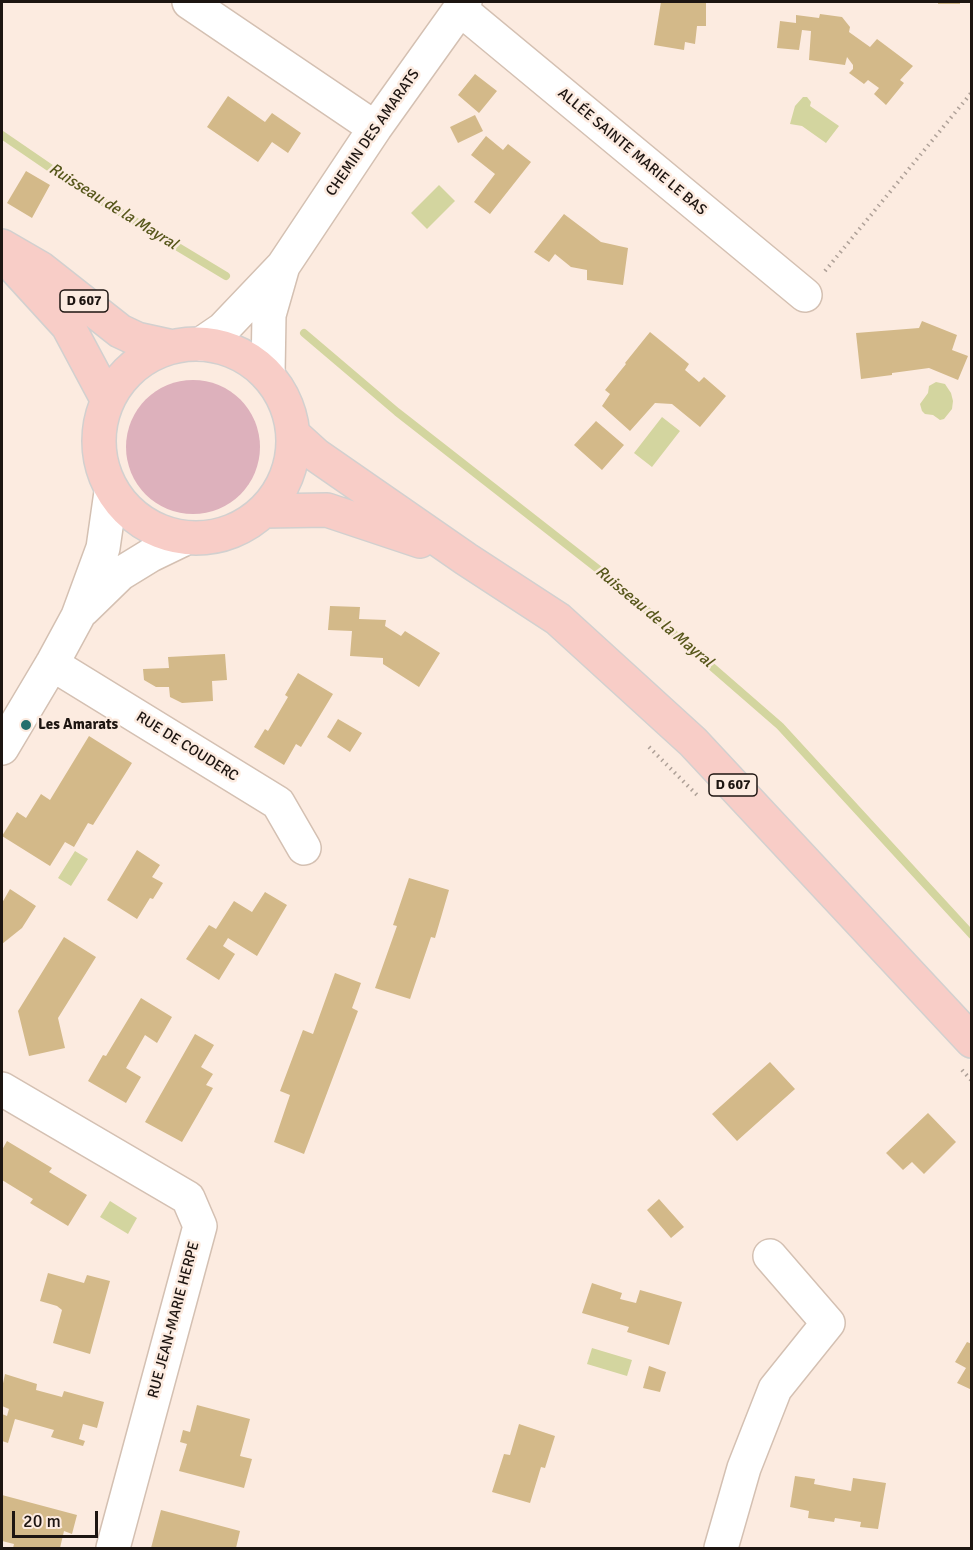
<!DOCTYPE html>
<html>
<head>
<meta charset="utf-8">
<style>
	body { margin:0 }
	#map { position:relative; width:973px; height:1550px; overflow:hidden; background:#fcebe0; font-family:Signika,sans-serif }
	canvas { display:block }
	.frame { position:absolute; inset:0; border:3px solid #1d1511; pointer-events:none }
	.scale { position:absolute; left:12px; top:1511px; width:86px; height:27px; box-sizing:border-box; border:3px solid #1d1511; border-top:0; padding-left:8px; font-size:18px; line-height:21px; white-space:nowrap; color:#1d1511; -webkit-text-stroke:4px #fcebe0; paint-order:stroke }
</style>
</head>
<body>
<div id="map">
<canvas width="973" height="1550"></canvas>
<div class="frame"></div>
<div class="scale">20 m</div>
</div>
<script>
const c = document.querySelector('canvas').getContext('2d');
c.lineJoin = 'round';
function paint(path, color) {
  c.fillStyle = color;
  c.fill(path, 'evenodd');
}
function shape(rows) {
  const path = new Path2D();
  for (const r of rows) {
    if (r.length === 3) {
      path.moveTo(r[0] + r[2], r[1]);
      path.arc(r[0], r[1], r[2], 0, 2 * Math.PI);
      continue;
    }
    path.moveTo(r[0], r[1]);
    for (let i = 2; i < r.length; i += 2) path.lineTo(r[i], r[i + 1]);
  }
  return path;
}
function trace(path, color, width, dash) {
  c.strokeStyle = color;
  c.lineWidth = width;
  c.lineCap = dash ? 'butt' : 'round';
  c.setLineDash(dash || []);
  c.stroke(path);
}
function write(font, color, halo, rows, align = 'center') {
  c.font = font + ' Signika,sans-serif';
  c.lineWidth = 5;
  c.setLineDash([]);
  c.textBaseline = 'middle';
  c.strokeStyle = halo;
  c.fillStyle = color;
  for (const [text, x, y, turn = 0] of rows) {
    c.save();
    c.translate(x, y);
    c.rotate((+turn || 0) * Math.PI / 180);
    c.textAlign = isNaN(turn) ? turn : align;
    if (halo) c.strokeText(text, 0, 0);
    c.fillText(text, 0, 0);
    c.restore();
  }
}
const green = shape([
	[193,447,67]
]);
const water = shape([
	[803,97,807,97,811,102,810,106,839,126,826,143,802,126,790,124,795,106],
	[439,185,455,201,427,229,411,213],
	[936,382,945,384,951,393,953,401,952,409,944,419,940,420,933,415,925,414,922,411,920,404,928,393,929,386],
	[662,417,680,431,652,467,634,453],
	[75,851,88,859,71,886,58,878],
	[110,1201,137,1218,128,1234,100,1217],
	[592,1348,632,1360,627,1376,587,1364]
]);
const stream = shape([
	[2,135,75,185,226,276],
	[304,333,397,412,612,580,780,726,972,935]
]);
const building = shape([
	[661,2,706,2,706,26,697,26,695,44,685,42,684,50,654,45],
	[938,2,960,2,960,4,938,4],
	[820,14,842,17,850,27,849,32,870,47,877,39,913,66,900,80,904,83,886,105,874,94,879,88,868,80,864,84,849,73,853,69,853,65,847,57,845,65,809,60,811,31,802,30,799,50,777,48,780,21,796,23,796,15,819,18],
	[475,74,497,91,479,113,458,95],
	[228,96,265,122,272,113,301,133,288,153,272,142,258,162,207,127],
	[475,115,483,131,458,143,450,127],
	[486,136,503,150,508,144,531,162,490,214,474,202,495,174,471,155],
	[26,171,50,185,32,218,7,203],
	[564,214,601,242,628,248,623,285,587,280,587,270,571,267,555,254,549,262,534,252],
	[922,321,957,335,952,350,968,356,958,380,929,368,892,373,892,375,861,379,856,333,919,328],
	[650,332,689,364,685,370,699,382,704,377,726,396,700,427,672,404,655,403,630,431,602,406,610,394,605,390,626,364,625,363],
	[596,421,624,445,602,470,574,445],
	[330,606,360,607,359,619,386,620,385,626,401,636,405,631,440,653,419,687,383,664,383,658,350,656,352,631,328,630],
	[225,654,227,680,212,681,213,701,182,703,170,697,169,687,156,687,144,680,143,669,169,668,168,657],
	[298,673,333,694,301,747,296,744,284,765,254,747,265,729,268,731,288,697,285,695],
	[338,719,362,733,350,752,327,737],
	[89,736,132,763,93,825,88,823,74,847,65,842,50,866,2,836,17,812,26,818,41,794,50,800],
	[137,850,160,865,152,877,163,883,153,899,150,898,137,919,107,900],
	[409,878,449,890,435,938,431,937,410,999,375,988,397,926,393,925],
	[10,889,36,906,22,928,2,944,2,903],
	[265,892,287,905,257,956,228,938,223,946,235,954,219,980,186,959,209,925,216,929,234,901,252,912],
	[64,937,96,957,58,1018,65,1048,29,1056,18,1011],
	[335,973,361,983,352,1008,358,1011,304,1154,274,1142,290,1095,280,1091,303,1030,313,1034],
	[141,998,172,1017,157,1043,145,1035,126,1068,141,1077,126,1103,88,1081,103,1055,106,1056],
	[195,1034,214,1045,201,1067,213,1074,206,1085,213,1088,182,1142,145,1122],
	[770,1062,795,1089,737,1141,712,1114],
	[928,1113,956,1142,924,1174,912,1162,903,1170,886,1153],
	[7,1141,52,1168,49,1172,87,1195,68,1226,30,1203,33,1199,2,1180,2,1150],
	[659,1199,684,1227,671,1238,647,1210],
	[48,1273,84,1283,87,1275,110,1281,90,1354,53,1343,62,1310,57,1306,40,1301],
	[592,1283,622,1293,620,1299,636,1303,640,1290,682,1302,669,1345,627,1332,629,1327,582,1313],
	[967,1342,972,1344,972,1390,957,1383,966,1368,955,1362],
	[649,1366,666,1372,660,1392,643,1388],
	[5,1374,37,1384,36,1390,62,1397,64,1391,104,1402,97,1428,83,1424,79,1439,85,1441,83,1446,51,1437,54,1430,15,1419,8,1443,2,1441,2,1414,7,1416,9,1409,2,1406,2,1388],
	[197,1405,250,1419,240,1456,252,1459,244,1488,179,1471,187,1444,180,1442,183,1430,190,1432],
	[519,1424,555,1436,545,1468,541,1467,530,1503,492,1492,504,1454,510,1455],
	[795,1476,815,1479,814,1484,851,1491,853,1478,886,1483,878,1529,860,1527,861,1522,835,1518,834,1522,808,1518,809,1511,790,1507],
	[2,1495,77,1515,72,1534,64,1531,60,1548,13,1548,14,1544,2,1541],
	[161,1510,240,1531,236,1548,151,1548]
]);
const path = shape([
	[825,271,972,92],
	[649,747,699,797],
	[962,1070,972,1081]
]);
const minor = shape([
	[189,2,375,128],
	[460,9,805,295],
	[283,266,375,128,465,2],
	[201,344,223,329,283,266,269,315,268,374],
	[83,610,120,574,151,555,182,540],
	[52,664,278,803,304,848],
	[2,748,52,664,78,616,103,548,111,492],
	[2,1089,188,1198,200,1226,113,1548],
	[721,1548,744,1468,775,1389,828,1323,770,1256]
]);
const major = shape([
	[2,246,40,268,120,331,137,339,169,346],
	[16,269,68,326,107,399],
	[196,441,97],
	[294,435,316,455,466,559,558,619,693,742,972,1041],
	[265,511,327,510,420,541]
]);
const markers = [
	[26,725,6,"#256f6c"]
];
const shields = [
	[84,301,48],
	[733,785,48]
];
const shieldNames = [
	["D 607",84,301],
	["D 607",733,785]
];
const streetNames = [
	["CHEMIN DES AMARATS",373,133,-55],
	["ALLÉE SAINTE MARIE LE BAS",632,152,40],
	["RUE DE COUDERC",187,747,32],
	["RUE JEAN-MARIE HERPE",174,1320,-75]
];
const poiNames = [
	["Les Amarats",38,725]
];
const waterNames = [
	["Ruisseau de la Mayral",113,207,32],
	["Ruisseau de la Mayral",654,617,40]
];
paint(green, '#ddb1bc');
paint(water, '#d3d59f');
trace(stream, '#d3d59f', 8);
paint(building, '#d3b989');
trace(minor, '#d4c0b2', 36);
trace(major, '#d2d0cf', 36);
trace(path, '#afa198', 4, [1.5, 4.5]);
trace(minor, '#fff', 33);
trace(major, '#f8cdc7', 33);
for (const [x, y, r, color] of markers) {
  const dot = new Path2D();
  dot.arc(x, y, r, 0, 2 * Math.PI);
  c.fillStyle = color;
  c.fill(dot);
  trace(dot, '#fcebe0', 2);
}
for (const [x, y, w] of shields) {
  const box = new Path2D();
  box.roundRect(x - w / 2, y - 11, w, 22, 4.5);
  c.fillStyle = '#fcebe0';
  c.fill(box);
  trace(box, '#1d1511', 1.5);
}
write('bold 14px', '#1d1511', null, shieldNames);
write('15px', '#1d1511', '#fcebe0', streetNames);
write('bold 15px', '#1d1511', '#fcebe0', poiNames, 'left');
write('italic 16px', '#57571b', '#fcebe0', waterNames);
</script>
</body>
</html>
